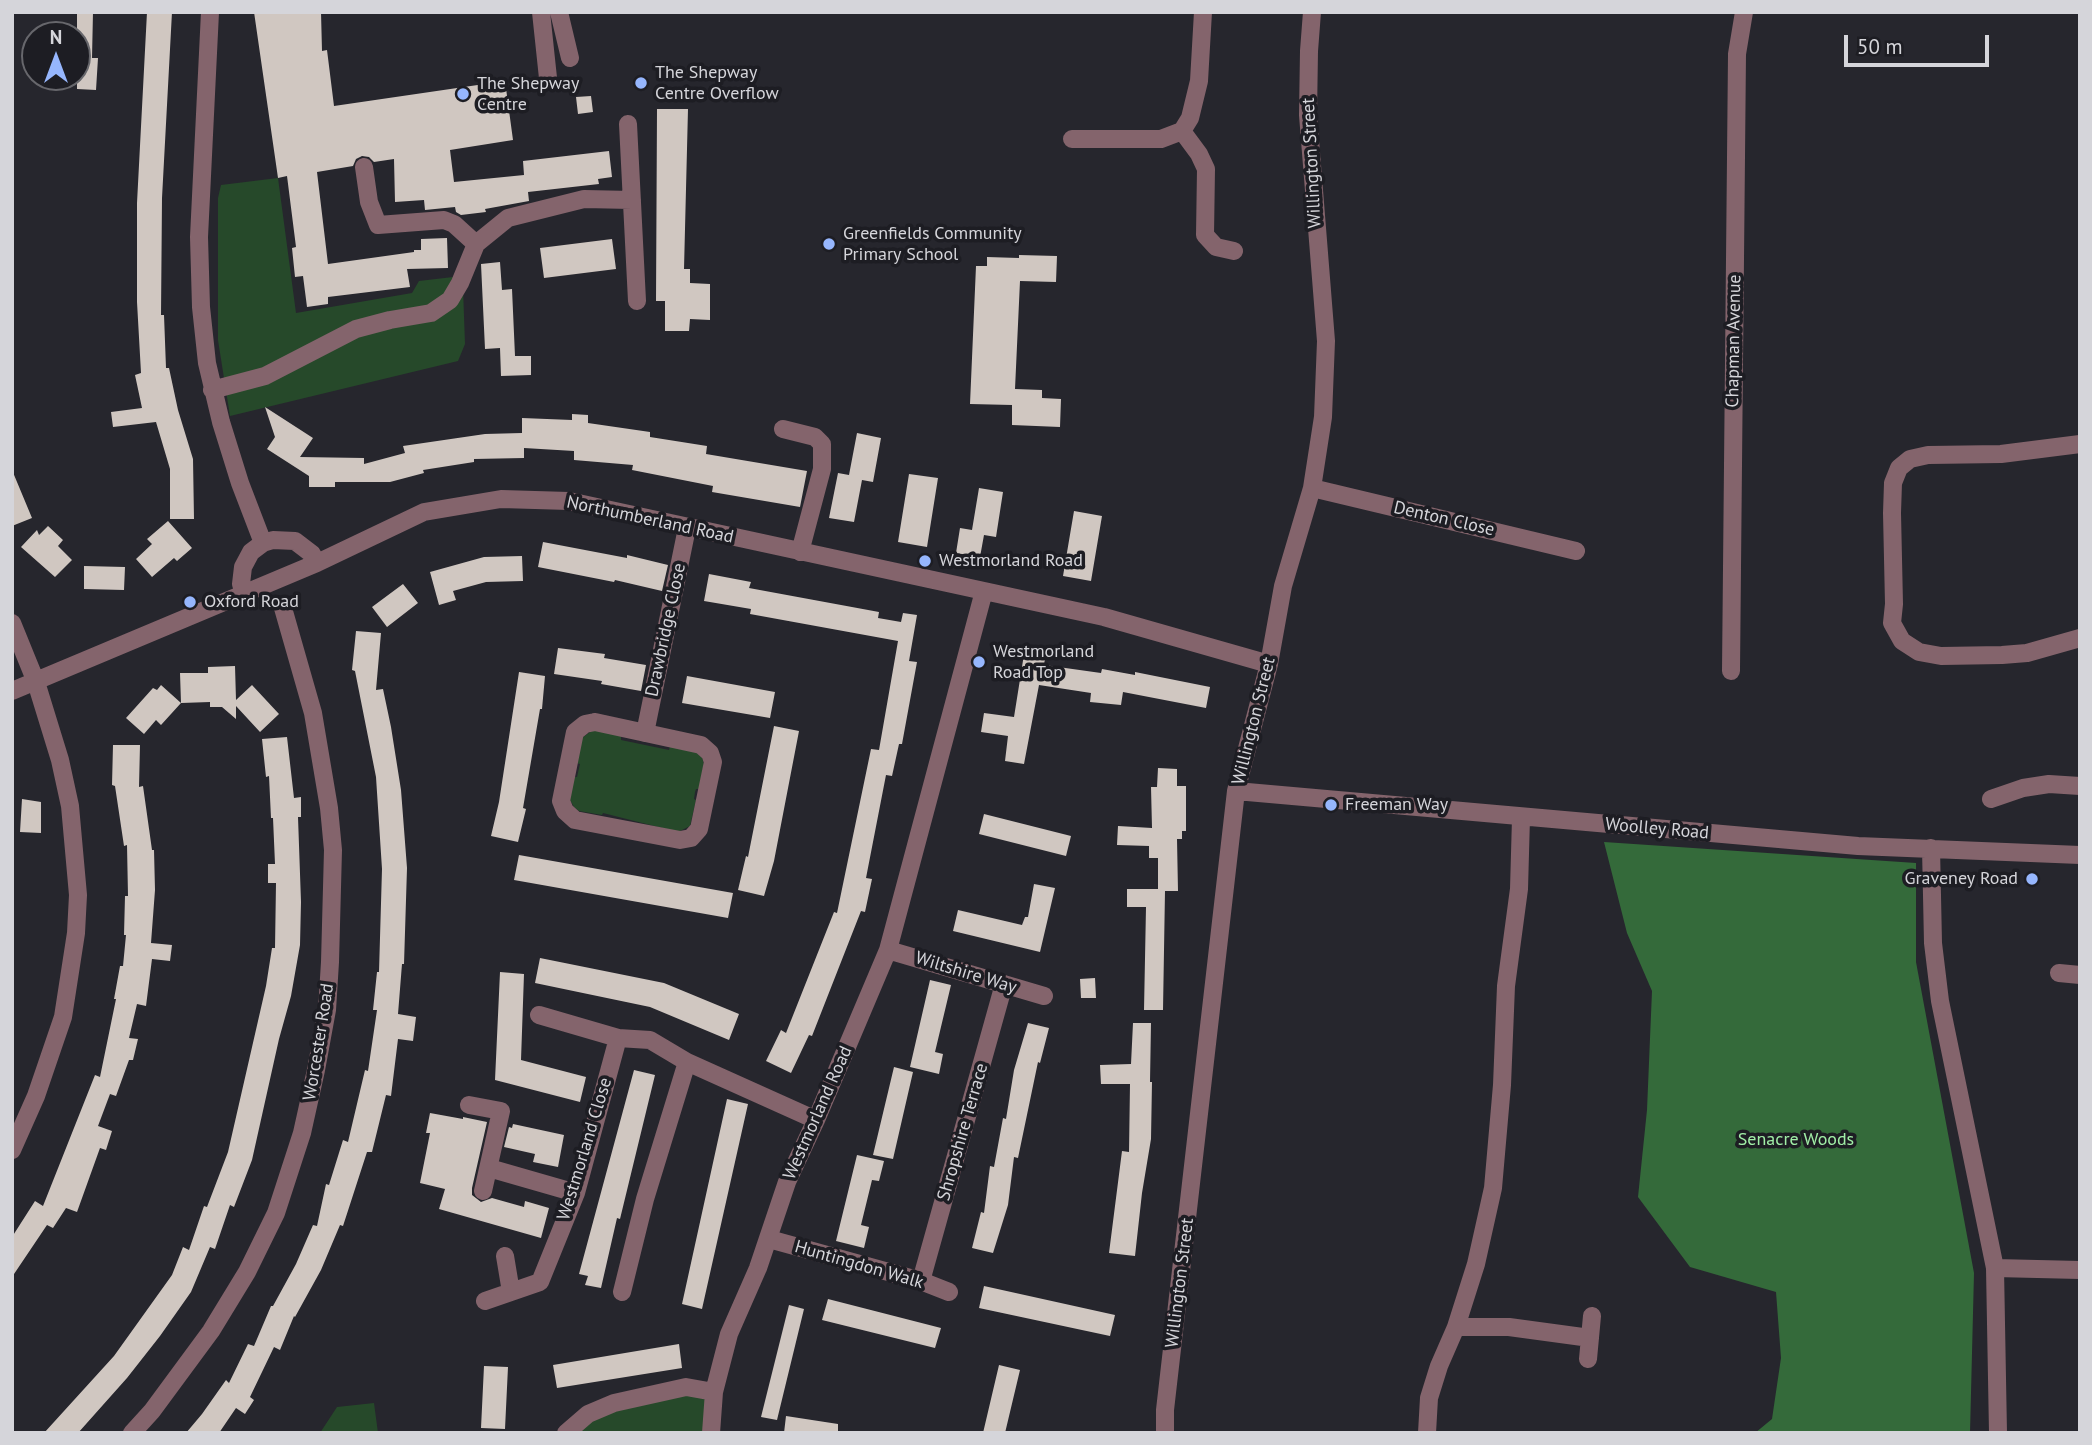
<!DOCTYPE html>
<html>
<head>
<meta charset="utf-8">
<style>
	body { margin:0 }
	#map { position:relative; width:2092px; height:1445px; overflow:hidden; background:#26262d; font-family:"PT Sans",sans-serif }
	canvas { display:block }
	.frame { position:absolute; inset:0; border:14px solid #d5d5da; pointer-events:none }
	.north { position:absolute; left:21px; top:21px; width:70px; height:70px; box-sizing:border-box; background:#1d1d23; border:2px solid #67676c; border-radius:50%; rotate:0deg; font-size:19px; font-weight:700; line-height:28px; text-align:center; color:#d5d5da }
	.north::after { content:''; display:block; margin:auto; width:24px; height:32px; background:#96b6fd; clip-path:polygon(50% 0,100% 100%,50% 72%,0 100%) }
	.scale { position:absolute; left:1844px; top:35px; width:145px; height:32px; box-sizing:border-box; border:4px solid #d5d5da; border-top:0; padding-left:9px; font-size:21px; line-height:24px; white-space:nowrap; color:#d5d5da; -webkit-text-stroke:5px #1d1d23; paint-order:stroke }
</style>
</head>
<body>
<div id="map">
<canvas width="2092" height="1445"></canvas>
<div class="frame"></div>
<div class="north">N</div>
<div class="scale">50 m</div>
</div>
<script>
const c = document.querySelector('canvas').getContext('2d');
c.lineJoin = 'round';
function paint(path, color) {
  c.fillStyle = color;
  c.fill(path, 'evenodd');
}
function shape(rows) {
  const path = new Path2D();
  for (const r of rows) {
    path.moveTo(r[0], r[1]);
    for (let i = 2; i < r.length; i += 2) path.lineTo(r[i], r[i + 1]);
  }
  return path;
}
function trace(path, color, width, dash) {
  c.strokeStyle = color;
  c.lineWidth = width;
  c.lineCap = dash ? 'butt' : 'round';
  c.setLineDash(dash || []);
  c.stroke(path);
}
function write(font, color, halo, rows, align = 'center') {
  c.font = font + ' "PT Sans",sans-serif';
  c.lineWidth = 7;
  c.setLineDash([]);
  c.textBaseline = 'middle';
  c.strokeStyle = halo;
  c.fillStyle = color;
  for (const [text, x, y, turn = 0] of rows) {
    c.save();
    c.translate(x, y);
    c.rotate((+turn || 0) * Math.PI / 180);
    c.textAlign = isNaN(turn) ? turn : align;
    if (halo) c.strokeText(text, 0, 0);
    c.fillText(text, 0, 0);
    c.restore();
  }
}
const green = shape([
	[278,178,296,313,412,293,419,281,453,277,463,288,465,344,458,361,230,416,218,340,218,198,221,185],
	[594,729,621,735,621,740,669,750,670,746,697,753,702,757,704,764,699,789,696,789,695,792,694,799,696,800,690,826,678,832,603,813,602,815,579,811,574,807,569,798,574,777,577,777,580,764,576,763,582,738],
	[714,1392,711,1433,567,1433,614,1403],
	[374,1403,378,1433,320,1433,337,1407]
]);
const forest = shape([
	[1604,842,1916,863,1916,962,1974,1273,1970,1433,1755,1433,1772,1419,1781,1358,1776,1292,1690,1267,1638,1197,1647,1110,1652,991,1627,933]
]);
const building = shape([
	[77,12,93,12,92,58,98,58,96,90,77,89],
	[147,12,172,12,162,198,161,315,164,315,166,368,169,368,178,410,193,459,194,519,170,519,170,469,156,422,113,427,111,412,142,408,135,375,141,373,137,302,137,203],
	[254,12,321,12,322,51,327,50,334,106,505,81,513,140,450,150,454,182,524,175,523,161,609,151,612,177,598,179,599,184,528,192,529,201,485,209,486,212,461,215,456,212,455,207,425,210,424,200,395,202,394,159,374,162,369,157,362,156,356,159,353,166,317,172,328,264,414,252,414,250,421,250,421,239,447,238,448,268,407,269,410,287,328,297,328,304,307,307,303,276,295,277,292,248,296,247,287,176,278,178],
	[591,96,593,112,578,114,576,97],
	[657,109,688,109,684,269,690,269,690,283,710,284,710,320,690,319,689,331,665,331,665,301,656,301],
	[612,239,616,269,544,278,540,248],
	[1019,255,1057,256,1056,282,1020,281,1015,389,1042,390,1042,398,1061,399,1060,427,1012,425,1012,405,970,404,976,266,987,266,987,257,1019,258],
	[500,262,502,290,512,289,515,356,531,356,531,375,501,376,500,348,485,349,481,264],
	[265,407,313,438,300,457,364,458,364,464,405,453,403,446,485,434,522,433,522,418,572,420,572,414,588,415,588,423,650,432,650,437,707,446,706,454,807,471,800,507,712,492,713,486,632,470,633,465,574,460,574,451,524,448,524,458,474,459,474,462,423,470,424,473,390,482,335,482,335,487,309,487,309,476,267,449,275,437],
	[857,433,881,438,873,482,862,480,854,522,829,518,838,473,849,475],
	[12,470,32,518,12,526],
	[909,474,938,478,927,547,898,542],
	[979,488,1003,492,996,537,984,535,980,557,956,553,960,528,972,530],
	[1074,511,1102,516,1091,581,1063,576],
	[168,521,192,548,177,561,174,558,152,577,136,559,152,544,147,539],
	[48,526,63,540,58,546,72,560,55,577,21,547,37,530,39,535],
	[543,542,627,558,627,555,668,565,662,591,615,580,614,582,538,567],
	[522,556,523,581,486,582,453,591,456,600,439,605,430,572,484,557],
	[84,566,125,567,124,590,84,589],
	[709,574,751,582,749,588,879,612,878,618,901,622,903,613,917,615,909,661,917,662,902,744,899,744,892,776,886,775,866,878,872,879,865,912,861,911,812,1036,809,1035,791,1073,766,1061,781,1030,786,1033,834,912,837,913,871,749,879,750,898,641,750,614,751,609,704,601],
	[403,584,418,603,387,627,372,607],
	[356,631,381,633,376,690,383,689,391,727,401,790,407,868,404,964,402,964,398,1014,416,1017,413,1041,398,1039,391,1096,386,1095,372,1152,367,1152,343,1226,340,1225,321,1270,295,1317,294,1316,280,1350,274,1347,250,1397,254,1400,245,1414,236,1408,219,1433,186,1433,202,1414,226,1380,229,1383,248,1344,254,1346,271,1306,273,1306,296,1264,313,1225,317,1226,326,1184,329,1185,343,1140,348,1142,365,1070,368,1071,377,1010,373,1010,377,972,379,972,382,869,376,777,355,671,352,670],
	[558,648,605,654,604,658,646,665,641,691,601,684,602,681,554,674],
	[1025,648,1046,652,1044,665,1101,673,1102,669,1135,675,1135,672,1210,687,1206,708,1123,692,1121,705,1090,702,1091,693,1039,685,1024,764,1005,761,1008,736,981,732,984,713,1014,717],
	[235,666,236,700,252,685,279,714,260,732,236,706,236,719,222,707,210,707,210,702,181,703,180,673,208,673,208,667],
	[519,672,545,676,542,709,540,709,523,808,526,809,518,842,491,836,499,802],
	[687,676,775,692,770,718,682,703],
	[161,685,181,703,161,725,156,720,144,734,126,718,153,688,157,690],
	[774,726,799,731,774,861,764,896,738,890,746,856,748,857],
	[287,737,294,798,301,797,301,817,298,817,301,902,300,945,291,996,279,1039,252,1160,234,1207,230,1205,215,1249,210,1247,191,1292,160,1336,127,1378,78,1433,44,1433,114,1356,172,1275,183,1247,189,1250,204,1206,207,1207,228,1152,266,986,272,948,275,948,276,883,268,883,268,864,275,864,273,818,271,818,269,776,266,777,262,739],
	[113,745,140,745,139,787,143,786,152,850,154,850,155,890,151,943,172,945,170,961,152,959,146,1006,137,1004,129,1038,138,1039,133,1060,129,1060,116,1096,110,1094,98,1126,112,1131,106,1150,100,1148,77,1212,66,1208,53,1228,47,1225,12,1277,12,1237,35,1201,43,1206,95,1075,100,1077,116,999,114,999,120,966,123,966,126,935,124,935,125,896,128,896,127,845,124,846,115,786,112,785],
	[1158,768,1177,769,1177,786,1186,786,1186,831,1182,831,1182,839,1177,839,1178,891,1165,891,1163,1010,1144,1010,1146,907,1127,907,1127,889,1158,889,1158,858,1149,858,1149,846,1117,845,1118,826,1152,828,1151,787,1157,787],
	[22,799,41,802,41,833,20,832],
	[984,814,1071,836,1066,856,979,834],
	[519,855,733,893,728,918,514,880],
	[1034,884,1055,888,1040,952,953,931,958,910,1022,925,1025,917,1028,917],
	[540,958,664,983,739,1014,729,1040,650,1007,535,983],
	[500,972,524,974,521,1060,586,1077,580,1102,495,1080],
	[1095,978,1096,998,1081,998,1080,979],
	[930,980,951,985,935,1052,943,1054,939,1074,910,1067],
	[1028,1023,1049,1028,1040,1063,1038,1062,1018,1158,1014,1157,1008,1205,993,1253,972,1248,981,1212,984,1213,990,1166,994,1167,1003,1118,1006,1119,1014,1070],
	[1133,1023,1151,1023,1150,1082,1152,1082,1151,1139,1142,1193,1135,1256,1109,1253,1122,1151,1129,1152,1130,1084,1101,1084,1100,1065,1131,1064],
	[894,1067,913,1072,893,1159,873,1155],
	[634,1070,655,1075,620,1219,617,1218,601,1288,585,1285,588,1276,579,1274],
	[727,1099,748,1104,702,1309,682,1304],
	[430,1113,463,1119,463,1117,487,1122,472,1188,472,1195,481,1202,492,1198,524,1207,525,1201,549,1208,541,1238,439,1209,445,1189,420,1183,430,1133,426,1133],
	[513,1124,564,1135,558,1167,533,1162,535,1154,504,1147,509,1127,512,1128],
	[857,1155,884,1161,879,1181,872,1180,861,1225,869,1227,864,1248,836,1241],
	[984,1286,1115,1315,1110,1336,979,1308],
	[828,1299,941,1328,935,1348,822,1320],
	[789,1305,804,1309,777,1420,761,1417],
	[679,1344,682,1368,557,1388,553,1365],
	[999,1365,1020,1370,1005,1433,983,1433],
	[484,1366,508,1367,505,1429,481,1428],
	[786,1416,838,1424,838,1433,784,1433]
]);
const minor = shape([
	[210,12,199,237,201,307,207,363,221,422,240,483,263,543],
	[541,12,548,78],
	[559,12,570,58],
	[1203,12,1199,81,1190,118,1182,131,1199,154,1206,169,1205,235,1216,247,1234,251],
	[628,124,637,301],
	[1072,139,1161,139,1182,131],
	[364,167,369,202,378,225,444,220,454,224,476,244],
	[212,390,265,376,356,329,390,320,431,313,450,300,460,283,476,244,508,218,584,199,632,200],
	[783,429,815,437,822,444,822,469,800,552],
	[2080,444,2001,454,1928,455,1910,459,1899,468,1893,483,1892,513,1894,604,1892,623,1902,641,1919,652,1941,656,2002,655,2027,653,2080,638],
	[1312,488,1576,551],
	[244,594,241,584,243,567,251,552,263,543,273,540,295,541,312,554,317,563],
	[12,623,36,682,60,760,70,806,78,895,76,933,63,1017,36,1096,12,1150],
	[1731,671,1737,54,1744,12],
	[12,691,317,563,424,512,501,499,569,501,1104,617,1269,664],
	[595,722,701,745,710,753,713,762,699,829,691,838,680,840,575,820,565,811,561,801,575,732,585,724,595,722],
	[645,733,687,528],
	[1236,791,1858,846,2080,855],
	[1991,799,2023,788,2049,784,2080,786],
	[1931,848,1933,943,1940,1001,1995,1268,1998,1433],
	[888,950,1044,996],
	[2059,973,2080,975],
	[539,1015,618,1038,650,1040,687,1062,816,1120],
	[469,1105,501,1111,483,1191],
	[489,1168,576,1193],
	[769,1239,921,1281,949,1292],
	[505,1256,511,1292],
	[1995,1268,2080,1270],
	[921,1281,1004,984],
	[622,1292,645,1199,687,1062],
	[485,1301,540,1282,576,1193,618,1038],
	[1456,1327,1509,1327,1590,1338],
	[1588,1359,1592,1316],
	[132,1433,152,1411,211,1331,247,1272,276,1213,302,1133,316,1070,327,1010,330,962,333,850,329,808,313,713,283,608],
	[566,1433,588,1414,614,1403,686,1387,714,1392],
	[711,1433,714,1392,729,1334,758,1268,787,1182,816,1120,888,950,984,591],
	[1165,1433,1165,1410,1236,791,1269,664,1283,586,1312,488,1323,417,1326,341,1308,115,1309,51,1312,12],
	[1427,1433,1429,1398,1439,1366,1456,1327,1476,1264,1493,1188,1502,1085,1506,986,1519,889,1521,818]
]);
const markers = [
	[641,83,7,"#96b6fd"],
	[463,94,7,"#96b6fd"],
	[829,244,7,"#96b6fd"],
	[925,561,7,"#96b6fd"],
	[190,602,7,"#96b6fd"],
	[979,662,7,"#96b6fd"],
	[1331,805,7,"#96b6fd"],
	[2032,879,7,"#96b6fd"]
];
const poiNames = [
	["The Shepway",655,73],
	["Centre Overflow",655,94],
	["The Shepway",477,84],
	["Centre",477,105],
	["Greenfields Community",843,234],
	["Primary School",843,255],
	["Westmorland Road",939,561],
	["Oxford Road",204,602],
	["Westmorland",993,652],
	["Road Top",993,673],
	["Freeman Way",1345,805],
	["Graveney Road",2018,879,"right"]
];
const streetNames = [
	["Willington Street",1312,163,-93],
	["Chapman Avenue",1734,341,-89],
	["Denton Close",1444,519,13],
	["Northumberland Road",650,520,12],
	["Drawbridge Close",666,630,-78],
	["Willington Street",1254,721,-76],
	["Woolley Road",1657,829,5],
	["Wiltshire Way",966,973,17],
	["Worcester Road",319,1042,-81],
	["Westmorland Road",818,1113,-66],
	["Shropshire Terrace",963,1132,-74],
	["Westmorland Close",585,1149,-73],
	["Huntingdon Walk",859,1265,16],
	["Willington Street",1180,1283,-83]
];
const parkNames = [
	["Senacre Woods",1796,1140]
];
paint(green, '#26492a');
paint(forest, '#346a3a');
paint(building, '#d0c7c1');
trace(minor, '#84646c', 18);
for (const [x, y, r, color] of markers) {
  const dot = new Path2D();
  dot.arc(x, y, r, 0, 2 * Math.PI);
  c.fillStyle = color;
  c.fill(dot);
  trace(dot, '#1d1d23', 2.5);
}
write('18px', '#d5d5da', '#1d1d23', poiNames, 'left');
write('18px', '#d5d5da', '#1d1d23', streetNames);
write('18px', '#a1efa7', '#1d1d23', parkNames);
</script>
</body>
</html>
